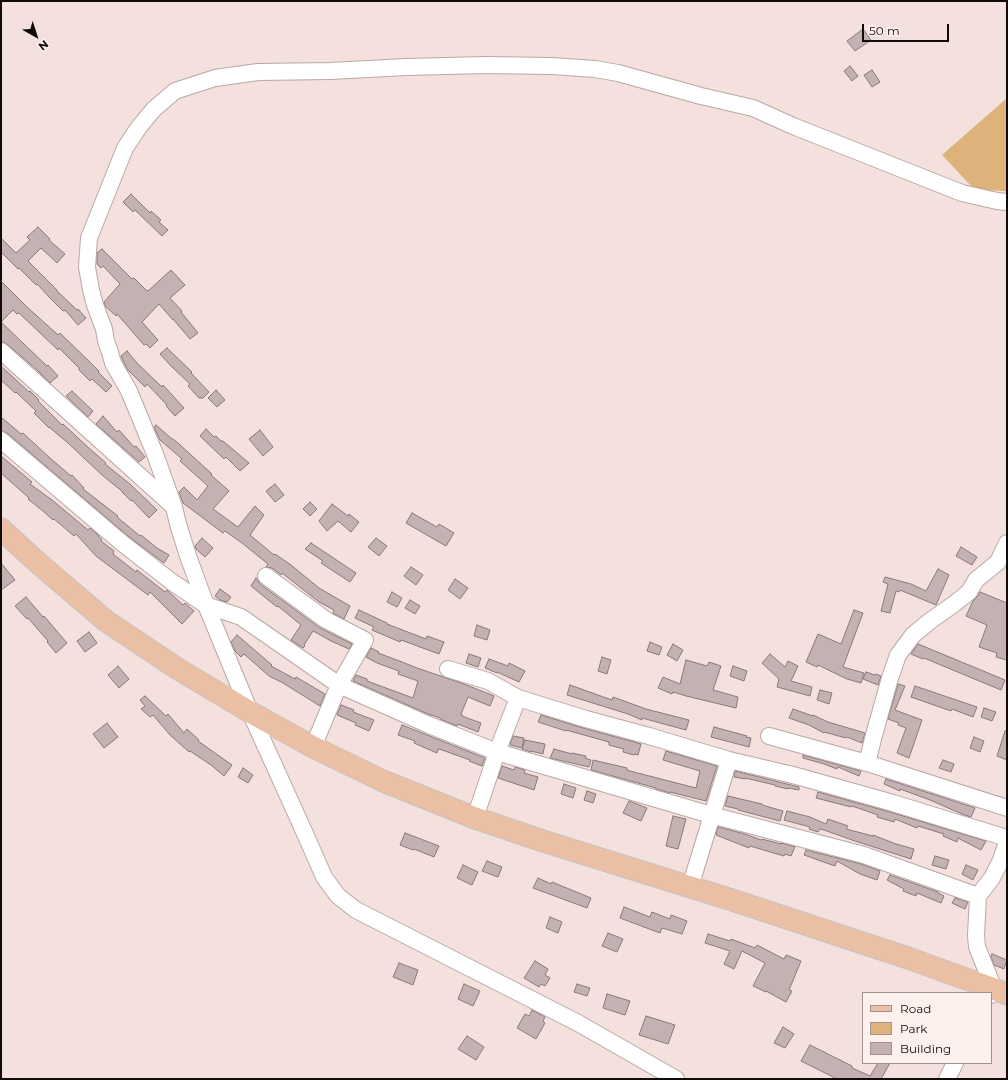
<!DOCTYPE html>
<html>
<head>
<meta charset="utf-8">
<style>
	body { margin:0 }
	#map { position:relative; width:1008px; height:1080px; overflow:hidden; background:#f4e1dd; font-family:Montserrat,sans-serif }
	canvas { display:block }
	.frame { position:absolute; inset:0; border:2px solid #110b0a; pointer-events:none }
	.legend { position:absolute; left:862px; top:992px; width:130px; height:72px; box-sizing:border-box; background:#fef0ec; border:1px solid #9f9492; margin:0; padding:5px 7px; list-style:none; font-size:12px; color:#110b0a }
	.legend li { display:flex; align-items:center; gap:8px; height:20px }
	.legend b { width:20px; border:1px solid #9f9492 }
	.north { position:absolute; left:16px; top:16px; width:40px; height:40px; -webkit-text-stroke:3px #fef0ec; paint-order:stroke; rotate:141deg; font-size:11px; font-weight:700; line-height:16px; text-align:center; color:#110b0a }
	.north::after { content:''; display:block; margin:auto; width:14px; height:18px; background:#110b0a; clip-path:polygon(50% 0,100% 100%,50% 72%,0 100%) }
	.scale { position:absolute; left:862px; top:24px; width:87px; height:18px; box-sizing:border-box; border:2px solid #110b0a; border-top:0; padding-left:5px; font-size:12px; line-height:14px; white-space:nowrap; color:#110b0a; -webkit-text-stroke:3px #fef0ec; paint-order:stroke }
</style>
</head>
<body>
<div id="map">
<canvas width="1008" height="1080"></canvas>
<div class="frame"></div>
<ul class="legend">
<li><b style="height:5px;background:#eabfa4"></b>Road</li>
<li><b style="height:11px;background:#ddb27b"></b>Park</li>
<li><b style="height:11px;background:#c4b2b3"></b>Building</li>
</ul>
<div class="north">N</div>
<div class="scale">50 m</div>
</div>
<script>
const c = document.querySelector('canvas').getContext('2d');
c.lineJoin = 'round';
function paint(path, color) {
  c.fillStyle = color;
  c.fill(path, 'evenodd');
}
function shape(rows) {
  const path = new Path2D();
  for (const r of rows) {
    path.moveTo(r[0], r[1]);
    for (let i = 2; i < r.length; i += 2) path.lineTo(r[i], r[i + 1]);
  }
  return path;
}
function trace(path, color, width, dash) {
  c.strokeStyle = color;
  c.lineWidth = width;
  c.lineCap = dash ? 'butt' : 'round';
  c.setLineDash(dash || []);
  c.stroke(path);
}
const green = shape([
	[1007,98,1007,191,975,190,942,155]
]);
const building = shape([
	[863,29,871,40,855,51,847,41,863,29],
	[850,66,858,76,852,81,844,71,850,66],
	[872,70,880,82,872,87,864,75,872,70],
	[131,194,150,213,151,211,161,220,159,222,168,230,162,236,135,210,133,212,123,202,131,194],
	[38,227,50,239,49,240,65,254,57,263,41,248,28,261,57,290,57,291,77,310,78,309,86,318,78,325,65,310,63,311,52,300,37,284,36,285,19,268,18,269,1,252,1,238,16,253,30,240,27,237,38,227],
	[102,249,132,279,134,278,146,290,148,291,171,270,185,285,170,298,182,311,181,312,198,333,190,339,173,319,173,320,159,304,142,322,158,340,150,348,146,344,144,345,117,314,116,316,105,306,104,302,120,284,103,266,101,268,97,264,97,253,102,249],
	[1,281,26,306,58,335,60,333,99,371,98,372,112,386,106,392,92,379,90,381,79,370,79,368,59,348,58,350,19,313,17,314,13,310,1,322,1,281],
	[1,322,47,366,48,365,58,376,50,383,36,369,7,344,2,342,1,341,1,322],
	[167,348,192,372,191,373,209,392,203,398,199,398,188,386,190,384,171,366,160,354,167,348],
	[127,351,137,363,162,387,163,385,184,408,175,416,166,406,167,405,147,384,145,387,127,369,121,356,127,351],
	[1,366,29,392,30,391,39,400,38,401,62,425,63,424,90,449,106,463,105,464,130,484,157,510,149,518,132,500,131,501,122,492,123,492,102,475,68,443,49,427,49,428,34,413,36,411,16,392,15,393,1,380,1,366],
	[216,390,225,400,217,407,208,398,216,390],
	[72,391,93,411,88,417,66,396,72,391],
	[103,416,117,432,119,430,134,447,136,446,145,457,139,462,96,424,103,416],
	[1,417,21,434,23,433,50,458,71,476,72,475,84,488,83,489,118,516,117,517,140,536,141,535,157,548,169,555,164,563,128,536,7,433,1,431,1,417],
	[156,425,172,439,173,439,179,444,212,474,211,475,229,491,213,509,238,527,255,506,264,515,250,535,274,555,275,554,291,565,319,588,350,606,344,619,333,613,334,610,319,602,282,573,281,575,272,568,266,567,268,564,242,543,225,531,223,533,183,503,179,492,184,487,197,500,208,486,180,461,182,459,160,440,154,427,156,425],
	[206,429,214,437,216,436,221,441,223,441,249,463,240,471,226,457,224,459,200,436,206,429],
	[260,430,273,447,263,456,249,439,260,430],
	[1,456,32,482,30,484,52,500,88,530,90,528,97,534,102,540,101,541,114,551,113,554,136,572,137,570,165,592,167,590,168,591,183,605,185,603,194,611,182,624,150,592,148,595,96,556,76,534,74,536,54,519,53,520,43,511,28,499,29,498,1,473,1,456],
	[275,484,284,495,275,502,266,491,275,484],
	[310,502,317,509,310,516,303,509,310,502],
	[332,504,348,516,349,514,359,522,351,532,338,521,327,531,319,521,332,504],
	[412,513,437,527,439,524,454,533,446,546,406,523,412,513],
	[202,538,213,548,205,557,196,549,195,546,202,538],
	[376,538,387,546,379,556,368,547,376,538],
	[311,543,356,573,350,582,321,563,323,561,305,549,311,543],
	[961,547,977,557,972,565,956,556,961,547],
	[1,563,15,580,1,590,1,563],
	[411,567,423,575,416,585,404,576,411,567],
	[938,569,949,575,936,605,900,590,899,592,896,591,890,613,881,611,888,584,883,582,885,577,911,584,926,591,938,569],
	[256,578,260,584,320,628,352,644,349,649,331,641,313,631,304,645,305,646,303,648,291,640,301,625,278,606,277,607,251,586,256,578],
	[455,579,468,588,460,599,448,590,455,579],
	[220,589,231,597,227,602,220,600,215,596,220,589],
	[392,592,402,598,397,607,387,602,392,592],
	[980,592,1007,603,1007,660,996,657,997,653,979,647,987,625,966,616,973,601,977,597,980,592],
	[26,597,43,617,44,616,67,643,56,653,47,642,48,641,28,618,27,619,15,606,26,597],
	[410,600,420,606,415,614,405,608,410,600],
	[359,610,387,623,387,624,426,639,427,636,444,642,439,654,401,640,400,642,372,630,374,627,355,618,359,610],
	[854,610,863,613,843,667,864,673,861,683,847,679,818,665,817,667,806,662,818,634,841,644,854,610],
	[477,625,490,630,487,640,474,636,477,625],
	[89,632,97,643,85,652,77,641,89,632],
	[237,635,272,665,271,666,295,679,296,677,325,694,320,706,283,683,269,676,244,654,241,657,235,651,231,642,237,635],
	[650,642,662,647,659,655,647,651,650,642],
	[673,644,683,650,677,661,667,655,673,644],
	[918,644,1005,680,1001,690,924,658,923,659,911,654,918,644],
	[371,648,379,652,378,653,402,662,417,668,464,684,494,696,490,706,468,697,461,714,462,714,462,716,481,723,478,732,458,724,457,726,440,719,440,718,428,714,353,681,356,675,367,679,367,681,413,698,418,681,398,674,399,671,377,663,366,657,371,648],
	[469,654,481,658,478,667,466,663,469,654],
	[770,654,785,667,788,661,798,666,791,681,812,687,810,696,777,687,779,679,762,663,770,654],
	[602,657,611,660,607,674,598,671,602,657],
	[489,659,508,666,509,663,525,671,519,682,497,672,497,673,485,668,489,659],
	[686,660,707,666,709,662,721,666,713,690,738,697,736,708,686,696,673,692,672,694,658,688,663,677,680,684,686,660],
	[118,666,129,679,119,688,108,675,118,666],
	[733,666,747,671,744,681,730,676,733,666],
	[866,672,875,675,876,674,881,676,878,685,863,679,866,672],
	[898,684,905,686,895,710,922,720,909,758,897,753,906,728,898,725,899,723,888,719,898,684],
	[570,685,612,700,613,697,646,709,689,720,686,730,642,718,642,720,628,714,567,695,570,685],
	[915,686,977,707,973,717,952,709,951,711,911,697,915,686],
	[820,690,832,693,829,704,817,700,820,690],
	[145,696,166,716,168,714,184,733,187,729,199,740,198,741,232,765,224,776,211,765,190,751,189,752,170,735,153,715,150,717,141,709,145,706,140,700,145,696],
	[341,705,354,710,353,712,374,720,369,731,355,725,356,723,337,715,341,705],
	[984,708,996,712,992,721,981,717,984,708],
	[793,709,813,716,813,715,828,722,865,733,862,743,847,737,846,738,824,732,824,733,809,725,789,718,793,709],
	[541,715,583,728,641,744,638,755,634,754,634,755,623,752,624,749,609,745,609,742,566,730,566,731,538,722,541,715],
	[107,723,118,737,104,748,93,734,107,723],
	[402,725,485,758,482,766,469,761,470,760,442,750,438,749,437,753,414,743,415,741,398,735,402,725],
	[714,727,747,736,746,737,751,738,749,747,711,737,714,727],
	[1005,731,1007,731,1007,760,997,756,1005,731],
	[513,736,524,738,522,748,510,745,513,736],
	[974,737,984,741,980,752,970,748,974,737],
	[525,740,545,744,543,754,531,751,531,752,522,749,525,740],
	[554,749,572,754,572,753,586,756,585,758,591,760,589,767,550,758,554,749],
	[666,751,717,766,706,801,670,792,670,793,660,790,656,789,656,788,591,770,593,760,627,768,627,770,630,771,696,788,700,771,663,760,666,751],
	[803,755,861,771,859,776,838,767,837,769,824,764,803,758,803,755],
	[943,760,954,764,951,772,939,768,943,760],
	[502,766,514,770,515,767,525,770,524,773,538,777,534,790,498,778,502,766],
	[243,768,253,775,248,783,238,777,243,768],
	[735,771,799,787,799,790,788,788,788,789,775,786,775,785,745,778,745,779,734,777,735,771],
	[886,779,975,808,971,817,962,814,930,800,900,789,900,791,884,784,886,779],
	[564,784,576,788,573,798,561,794,564,784],
	[587,791,596,794,593,803,584,800,587,791],
	[818,792,890,812,986,841,981,850,958,838,957,842,943,836,944,834,918,826,917,828,895,819,894,822,877,817,878,815,852,806,851,807,816,798,818,792],
	[728,796,762,804,762,805,783,811,780,821,738,810,738,809,725,806,728,796],
	[629,801,647,808,641,821,623,813,629,801],
	[787,811,810,817,826,824,828,819,848,826,846,829,873,836,873,835,896,844,914,849,911,859,855,841,824,830,820,829,818,832,809,829,810,827,784,820,787,811],
	[673,816,686,819,678,849,666,846,673,816],
	[718,827,745,834,761,840,762,839,781,844,781,843,795,847,791,856,785,854,784,856,750,846,749,848,716,835,718,827],
	[405,833,439,846,434,857,414,849,413,850,400,845,405,833],
	[806,850,861,864,880,871,877,880,860,874,837,861,835,866,804,855,806,850],
	[935,856,949,860,946,869,932,865,935,856],
	[487,861,502,867,498,877,482,871,487,861],
	[463,865,478,872,472,885,457,878,463,865],
	[966,865,978,870,973,880,962,874,966,865],
	[890,875,938,892,938,893,944,896,941,903,917,893,916,896,903,891,904,889,887,880,890,875],
	[538,878,551,884,552,882,591,898,587,908,533,888,538,878],
	[955,898,968,902,965,909,952,903,955,898],
	[624,907,650,917,652,912,670,919,671,915,687,921,682,934,662,928,660,933,620,918,624,907],
	[550,917,562,922,558,933,546,928,550,917],
	[608,933,623,939,617,952,602,946,608,933],
	[708,934,730,941,731,939,755,948,757,945,784,959,786,955,801,961,789,990,792,991,786,1002,766,991,766,992,753,986,765,963,742,951,734,969,724,964,730,951,705,943,708,934],
	[992,954,1007,960,1004,969,994,965,991,957,992,954],
	[535,961,548,969,545,975,550,978,545,986,541,984,539,987,524,978,535,961],
	[399,963,418,970,413,985,393,977,399,963],
	[464,984,480,991,473,1006,458,999,464,984],
	[577,984,590,988,587,996,574,992,577,984],
	[607,994,630,1001,625,1015,603,1008,607,994],
	[532,1010,545,1017,543,1021,545,1023,536,1039,517,1028,525,1014,529,1016,532,1010],
	[646,1016,675,1025,668,1044,639,1035,646,1016],
	[783,1027,794,1034,785,1048,774,1043,783,1027],
	[467,1036,484,1047,476,1060,458,1049,467,1036],
	[810,1045,852,1066,852,1068,870,1076,878,1063,890,1063,881,1079,837,1079,801,1061,810,1045]
]);
const minor = shape([
	[1,351,172,505],
	[1,440,122,543,172,582,206,605,241,617,339,685,429,725,497,752,711,815,864,855,978,896],
	[266,576,326,620,365,640,339,685,313,747],
	[448,669,488,681,518,698,586,719,649,736,729,760,793,775,893,803,1007,838],
	[769,736,867,763,1007,808],
	[867,763,874,735,890,678,898,655,913,635,930,621,954,604,969,592,976,580,998,562,1007,543],
	[475,818,497,752,518,698],
	[690,887,729,760],
	[991,995,994,989,977,947,976,935,978,896,992,878,1001,860,1007,842],
	[676,1079,578,1023,356,910,338,896,324,877,307,838,250,712,206,605,188,556,178,524,174,507,155,454,129,391,113,363,110,352,106,341,104,329,95,305,91,290,87,267,89,238,125,148,139,127,154,109,175,91,215,78,258,72,330,71,406,67,486,65,552,66,595,69,618,73,701,96,753,108,793,126,962,193,997,201,1007,202],
	[947,1079,955,1063]
]);
const major = shape([
	[1,529,37,562,106,621,178,669,250,712,313,747,383,781,475,818,543,841,729,899,908,958,994,989,1007,994]
]);
paint(green, '#ddb27b');
paint(building, '#c4b2b3');
trace(building, '#89797a', 1);
trace(minor, '#b9a8a4', 18);
trace(major, '#c6c4c4', 23);
trace(minor, '#fff', 16);
trace(major, '#eabfa4', 21);
</script>
</body>
</html>
